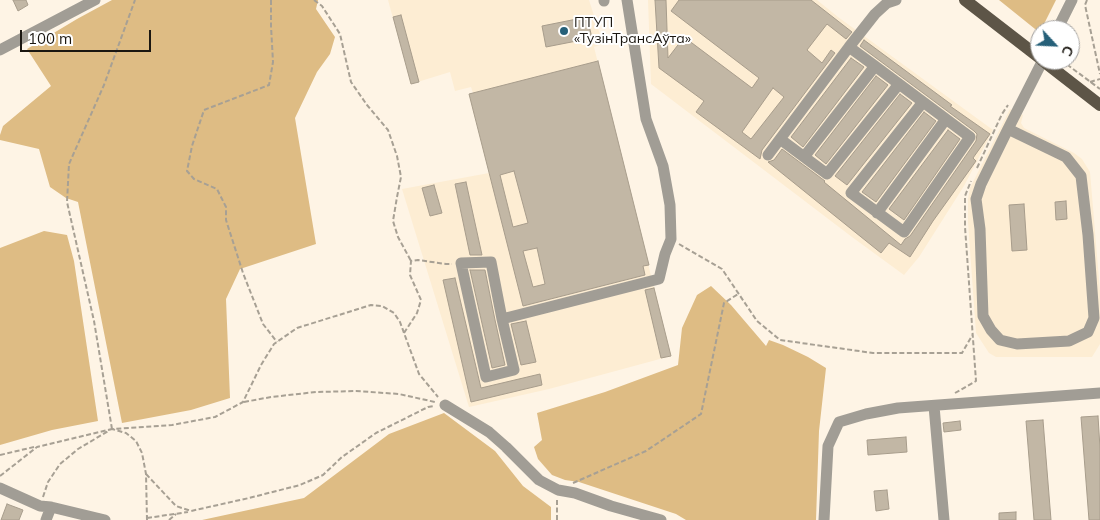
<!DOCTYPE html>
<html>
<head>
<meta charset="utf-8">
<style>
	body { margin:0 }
	#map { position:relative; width:1100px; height:520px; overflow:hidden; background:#fef4e5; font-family:Mulish,sans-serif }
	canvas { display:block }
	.north { position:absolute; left:1030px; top:20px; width:50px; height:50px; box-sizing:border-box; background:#fff; border:1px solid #a4a2a0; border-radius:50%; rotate:115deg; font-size:14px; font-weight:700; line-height:20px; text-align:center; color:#1b1711 }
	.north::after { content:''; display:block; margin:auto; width:18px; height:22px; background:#266079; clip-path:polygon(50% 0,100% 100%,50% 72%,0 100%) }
	.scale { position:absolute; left:20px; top:30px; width:131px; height:22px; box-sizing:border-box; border:2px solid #1b1711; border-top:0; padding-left:6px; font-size:15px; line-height:18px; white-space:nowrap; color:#1b1711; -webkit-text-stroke:4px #fff; paint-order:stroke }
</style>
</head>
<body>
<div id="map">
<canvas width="1100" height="520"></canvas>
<div class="north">С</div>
<div class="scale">100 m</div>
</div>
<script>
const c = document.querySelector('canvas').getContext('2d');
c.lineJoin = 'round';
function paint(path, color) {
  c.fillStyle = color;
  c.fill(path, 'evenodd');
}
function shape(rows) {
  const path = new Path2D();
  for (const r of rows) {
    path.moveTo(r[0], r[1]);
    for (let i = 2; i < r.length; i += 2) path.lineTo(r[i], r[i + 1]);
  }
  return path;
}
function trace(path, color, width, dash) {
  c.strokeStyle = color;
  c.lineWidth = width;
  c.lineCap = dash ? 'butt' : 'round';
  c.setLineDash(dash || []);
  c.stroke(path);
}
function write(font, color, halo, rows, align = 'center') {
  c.font = font + ' Mulish,sans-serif';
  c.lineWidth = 4;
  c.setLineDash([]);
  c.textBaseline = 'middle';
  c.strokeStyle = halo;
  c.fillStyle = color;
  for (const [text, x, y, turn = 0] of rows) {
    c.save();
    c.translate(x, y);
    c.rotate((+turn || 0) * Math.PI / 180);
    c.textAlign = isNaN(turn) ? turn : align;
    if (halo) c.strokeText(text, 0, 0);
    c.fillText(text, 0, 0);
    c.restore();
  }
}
const built = shape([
	[388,0,589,0,603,44,594,47,671,356,549,389,469,407,402,189,489,173,469,94,473,93,471,87,455,91,450,72,411,84],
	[648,0,817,0,838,17,993,130,964,186,919,257,904,275,852,237,651,84],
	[1010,109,1023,115,1021,123,1024,128,1074,153,1082,159,1090,172,1100,291,1100,344,1092,357,996,357,989,353,976,333,968,222,968,199,970,188]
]);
const green = shape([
	[112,0,318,0,316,9,335,37,330,54,317,72,295,118,316,244,240,269,226,299,230,398,191,410,122,423,78,202,66,198,50,187,39,149,0,140,0,135,3,126,51,86,27,49,77,19],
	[999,0,1056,0,1041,30,1040,30,1040,33],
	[44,231,67,235,74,261,98,421,52,430,0,445,0,248],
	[711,286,731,305,766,346,769,340,783,345,808,357,826,368,819,431,816,520,686,520,676,514,579,482,565,480,552,475,538,459,534,447,542,440,537,413,605,392,678,365,682,328,697,295],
	[444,413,495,451,523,486,551,507,551,520,202,520,304,498,389,434]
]);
const building = shape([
	[13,0,26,0,28,5,18,11,13,0],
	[655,0,666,0,668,58,684,37,752,88,759,78,671,11,679,0,811,0,852,32,846,39,827,24,807,50,822,63,831,50,835,53,762,150,760,159,696,112,704,101,659,68,655,0],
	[773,88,784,97,751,139,742,132,773,88],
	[401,15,419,82,411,84,393,17,401,15],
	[587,17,592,38,546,47,542,26,587,17],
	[864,40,952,105,950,106,990,134,973,158,976,161,933,221,910,257,889,243,881,253,768,162,774,160,782,149,825,181,824,182,901,245,905,239,910,236,976,141,977,134,974,131,860,46,864,40],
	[851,58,864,67,803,147,791,137,851,58],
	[598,61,649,265,643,266,645,275,523,306,469,94,598,61],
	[514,171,528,223,513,227,500,175,514,171],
	[537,248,545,284,533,287,523,251,537,248],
	[876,76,888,85,826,164,815,155,876,76],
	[900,94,912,103,847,185,835,176,900,94],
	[924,112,936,121,876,202,862,192,924,112],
	[948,130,960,139,904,220,889,209,948,130],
	[466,182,482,255,470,255,455,184,466,182],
	[434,185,442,213,430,216,422,188,434,185],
	[1066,201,1067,219,1056,220,1055,202,1066,201],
	[1024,204,1027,250,1012,251,1009,205,1024,204],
	[470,270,485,270,495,320,505,365,492,368,470,270],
	[455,278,481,388,540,374,542,385,471,402,443,280,455,278],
	[654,288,671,356,661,358,645,290,654,288],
	[526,321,536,362,521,365,511,324,526,321],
	[1098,416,1100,448,1100,520,1089,520,1081,417,1098,416],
	[1043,420,1051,520,1034,520,1026,421,1043,420],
	[960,421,961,430,944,432,943,423,960,421],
	[906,437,907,452,868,455,867,440,906,437],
	[887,490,889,509,876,511,874,491,887,490],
	[7,504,23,510,19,520,1,520,7,504],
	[1016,512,1016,520,999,520,999,513,1016,512]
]);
const path = shape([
	[271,0,271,26,273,62,269,85,204,110,192,146,187,171,194,179,217,189,226,207,226,220,243,273,263,324,277,342],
	[314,0,322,6,340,34,351,82,367,105,388,130,397,156,401,177,397,197,393,221,398,237,411,261],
	[1087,0,1085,5,1100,74],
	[1061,60,1100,89],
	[1090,82,1100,79],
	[977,168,1002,114,1008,105],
	[679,244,722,269,757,321,780,340,873,353,962,353,973,334],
	[404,333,417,313,421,300,410,275,411,261,418,260,446,264,452,264],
	[955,393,976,381,965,227,965,196,971,181],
	[244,402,271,397,316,392,356,391,399,394,435,402],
	[112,429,94,321,67,202,69,164,104,85,135,0],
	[0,455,34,447],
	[146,474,176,506,191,511,249,498,300,485,323,475,342,457,376,433,428,407,435,406],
	[0,476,37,447,112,429],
	[573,483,646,451,701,414,724,303,738,294],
	[43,497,48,482,60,464,78,449,110,430],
	[147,518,188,512],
	[147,520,146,474,142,453,136,441,126,433,112,429,172,425,215,417,243,402,261,365,274,344,297,328,371,305,382,306,394,313,400,322,419,374,438,397],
	[169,520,176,514],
	[557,520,557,500]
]);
const minor = shape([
	[604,0,604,1],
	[1057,30,1072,0],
	[849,47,875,66,970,137,904,232,851,193,923,102],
	[0,50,95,0],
	[1008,129,981,184,976,199,980,229,983,316,991,330,1000,340,1017,344,1069,341,1088,332,1094,318,1088,235,1081,176,1066,157,1008,129,1043,60],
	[780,139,827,174,899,84],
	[768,155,849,47,875,14,887,3,896,0],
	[804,157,875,66],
	[877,213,946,119],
	[502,319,491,262,461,263,486,377,514,370,502,319,659,279,665,254,671,239,670,205,663,166,646,119,627,0],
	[445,405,489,432,506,447,539,480,558,490,575,493,611,506,661,520],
	[934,406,944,520],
	[0,488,40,506,51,507,105,520],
	[46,520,51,507],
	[824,520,828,446,839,422,866,414,898,408,1100,393]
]);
const major = shape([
	[965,0,1040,58],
	[1042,60,1100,105]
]);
const markers = [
	[564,31,5,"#266079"]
];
const poiNames = [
	["ПТУП",574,23],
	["«ТузінТрансАўта»",574,39]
];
paint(built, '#fdedd3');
paint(green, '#debc84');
paint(building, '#c2b7a5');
trace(building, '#a89d8c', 1);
trace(path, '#a7a094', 2, [5, 2.5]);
trace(minor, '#a19d95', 11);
trace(major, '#5d5547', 12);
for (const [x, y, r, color] of markers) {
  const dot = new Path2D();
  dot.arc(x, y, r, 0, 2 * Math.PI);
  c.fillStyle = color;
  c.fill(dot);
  trace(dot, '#fff', 2);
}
write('14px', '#1b1711', '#fff', poiNames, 'left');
</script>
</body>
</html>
